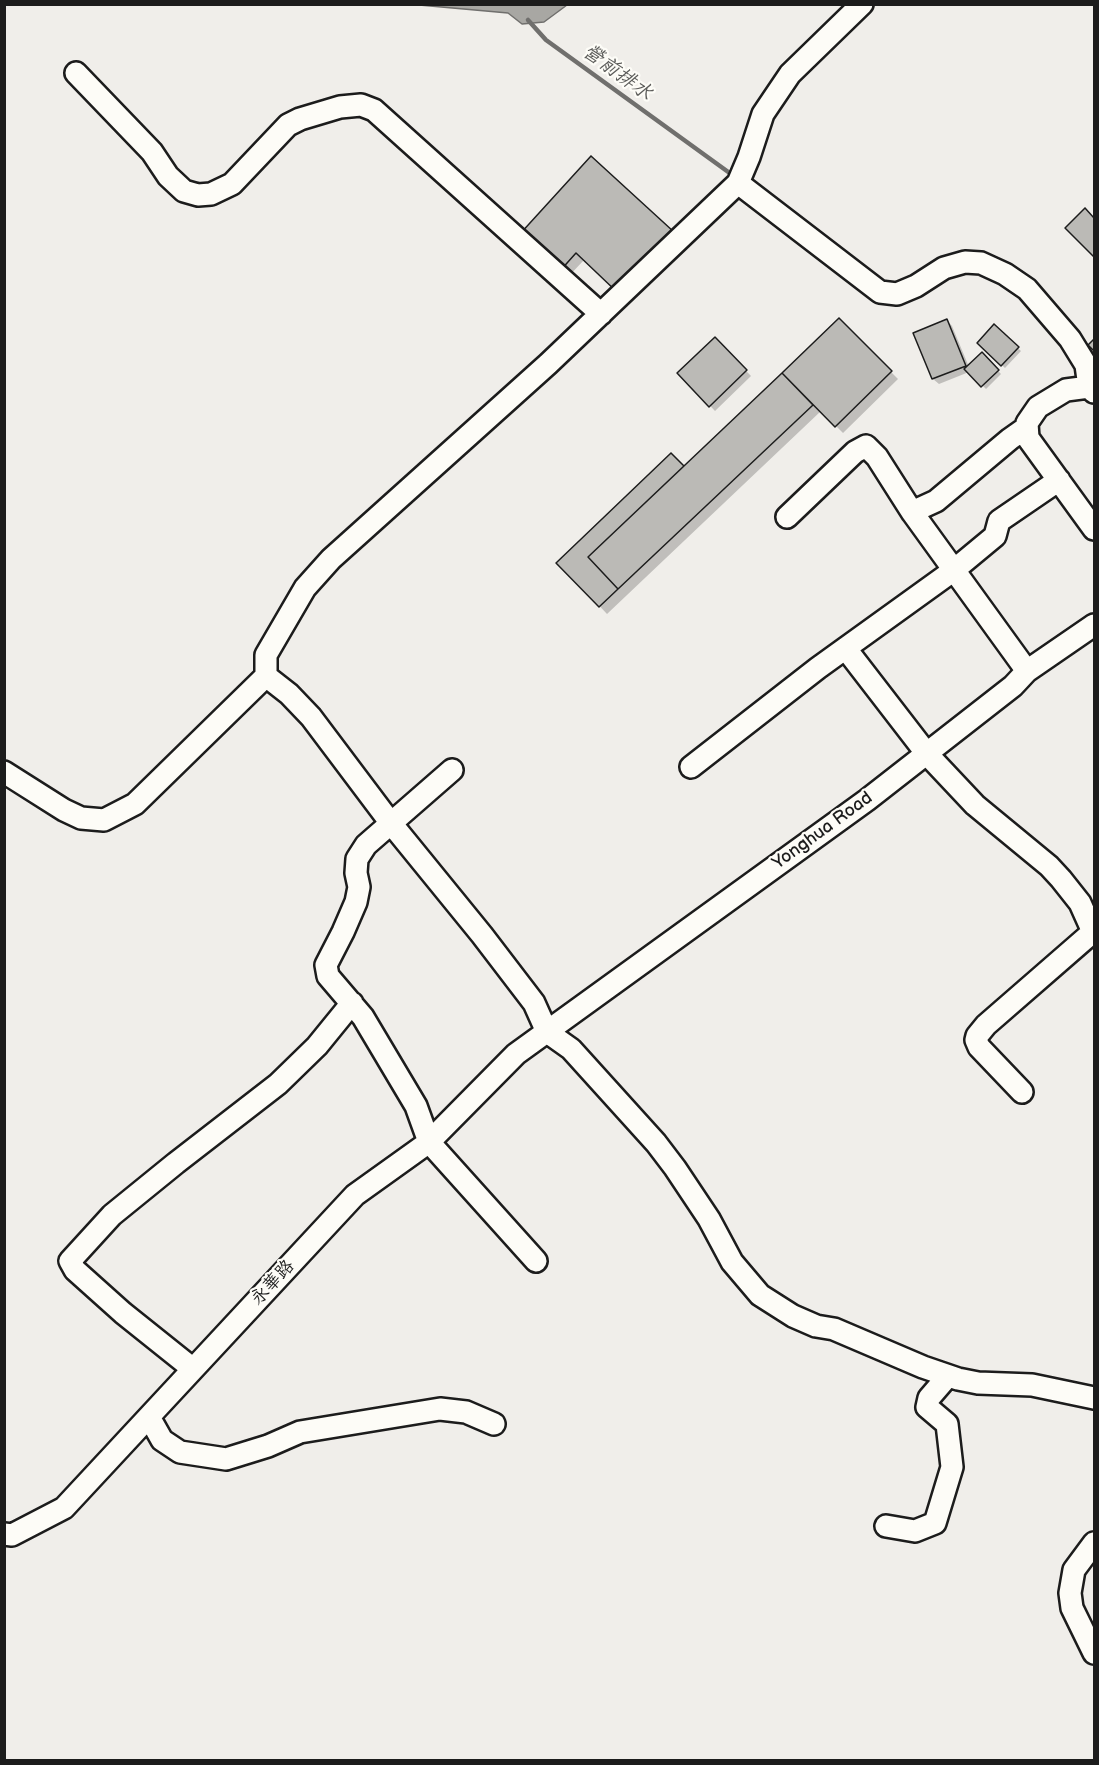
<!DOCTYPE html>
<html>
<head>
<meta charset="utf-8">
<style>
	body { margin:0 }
	#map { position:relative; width:1099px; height:1765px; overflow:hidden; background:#f0eeea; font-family:"Balsamiq Sans",sans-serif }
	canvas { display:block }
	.frame { position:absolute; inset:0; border:6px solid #1c1c1c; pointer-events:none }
</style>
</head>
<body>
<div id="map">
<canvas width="1099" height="1765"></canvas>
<div class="frame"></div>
</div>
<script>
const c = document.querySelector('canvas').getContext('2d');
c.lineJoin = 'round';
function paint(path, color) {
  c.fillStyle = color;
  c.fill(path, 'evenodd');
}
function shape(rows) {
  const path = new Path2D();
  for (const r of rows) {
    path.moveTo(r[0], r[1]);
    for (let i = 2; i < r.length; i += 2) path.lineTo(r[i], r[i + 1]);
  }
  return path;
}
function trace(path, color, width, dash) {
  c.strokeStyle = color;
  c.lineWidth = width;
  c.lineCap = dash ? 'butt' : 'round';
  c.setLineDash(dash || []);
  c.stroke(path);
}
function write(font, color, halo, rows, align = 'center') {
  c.font = font + ' "Balsamiq Sans","LXGW WenKai TC",sans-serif';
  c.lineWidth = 4.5;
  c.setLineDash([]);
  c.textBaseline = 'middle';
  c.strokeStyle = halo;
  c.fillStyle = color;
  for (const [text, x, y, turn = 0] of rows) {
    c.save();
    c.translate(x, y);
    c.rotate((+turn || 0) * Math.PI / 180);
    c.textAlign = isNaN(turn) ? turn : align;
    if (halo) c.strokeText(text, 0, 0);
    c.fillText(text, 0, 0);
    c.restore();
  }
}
const water = shape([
	[419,5,567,4,567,5,544,22,522,24,508,13,419,5]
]);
const shadow = shape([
	[680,240,584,260,567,278,528,242],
	[839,320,898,379,843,433,821,411,607,614,559,563,685,468],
	[947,320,952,326,969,367,982,354,1001,374,986,389,969,372,939,384,933,379,915,333],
	[994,327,1021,351,1005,368,979,343],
	[715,339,751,376,715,411,679,373]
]);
const stream = shape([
	[528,20,546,40,731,174]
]);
const building = shape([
	[591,156,674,232,618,293,576,253,559,272,519,235,591,156],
	[1085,208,1094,218,1094,257,1065,228,1085,208],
	[839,318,892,371,835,427,782,373,839,318],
	[947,319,966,366,932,379,913,333,947,319],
	[994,324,1019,347,1001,366,977,343,994,324],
	[715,337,747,370,709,407,677,373,715,337],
	[1094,339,1094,351,1088,345,1094,339],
	[982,352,999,370,981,387,964,369,982,352],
	[782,373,813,405,618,589,588,557,782,373],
	[671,453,684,466,588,557,618,589,599,607,556,563,671,453]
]);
const minor = shape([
	[76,73,152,152,168,176,184,191,198,195,211,194,232,184,288,125,300,119,340,107,361,105,374,110,601,314],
	[738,183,880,292,897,294,916,286,944,268,965,262,981,263,1005,274,1027,289,1070,339,1086,365,1089,387,1094,384],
	[1094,392,1089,387,1066,390,1038,407,1027,423,1028,438,1094,529],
	[912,512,936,501,1010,439,1027,427],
	[787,517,855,452,866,446,877,457,912,512,1027,671],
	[846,649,927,754,975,805,1049,866,1061,879,1080,903,1093,932],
	[266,676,289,694,311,717,390,822,482,935,534,1003,547,1032,571,1049,656,1143,675,1168,709,1219,732,1262,760,1295,793,1316,816,1326,834,1329,923,1367,958,1379,978,1383,1032,1385,1094,1398],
	[691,767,818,668,954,570,995,536,999,521,1059,480],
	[452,770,366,845,357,859,356,873,359,887,356,902,343,932,326,965,328,976,363,1017,416,1106,429,1142,536,1261],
	[4,772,64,810,81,818,104,820,135,804,266,676,266,655,305,588,331,559,548,364,738,183,749,157,763,114,790,74,862,4],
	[1022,1092,979,1047,976,1040,977,1036,986,1025,1094,931],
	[193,1369,123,1313,75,1270,70,1261,112,1215,176,1163,278,1084,317,1046,352,1003],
	[149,1417,162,1440,180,1452,226,1459,268,1446,300,1432,440,1409,466,1412,494,1424],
	[886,1526,915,1531,935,1523,952,1467,947,1424,927,1407,929,1398,948,1376],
	[4,1534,12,1535,64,1508,355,1195,429,1142,516,1054,867,800,1013,686,1027,671,1094,625],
	[1094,1543,1074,1570,1070,1593,1072,1608,1094,1653]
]);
const streetNames = [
	["Yonghua Road",823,831,-36],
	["永華路",273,1283,-47]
];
const waterNames = [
	["營前排水",617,73,36]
];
paint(water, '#a8a7a3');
trace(water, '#706f6d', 1.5);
paint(shadow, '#0003');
trace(stream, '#706f6d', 4.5);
paint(building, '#bbbab6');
trace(building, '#1c1c1c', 1.5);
trace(minor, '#1c1c1c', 26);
trace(minor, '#fdfcf7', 21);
write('18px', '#1c1c1c', '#fdfcf7', streetNames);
write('italic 20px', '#5b5b59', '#fdfcf7', waterNames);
</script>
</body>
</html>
